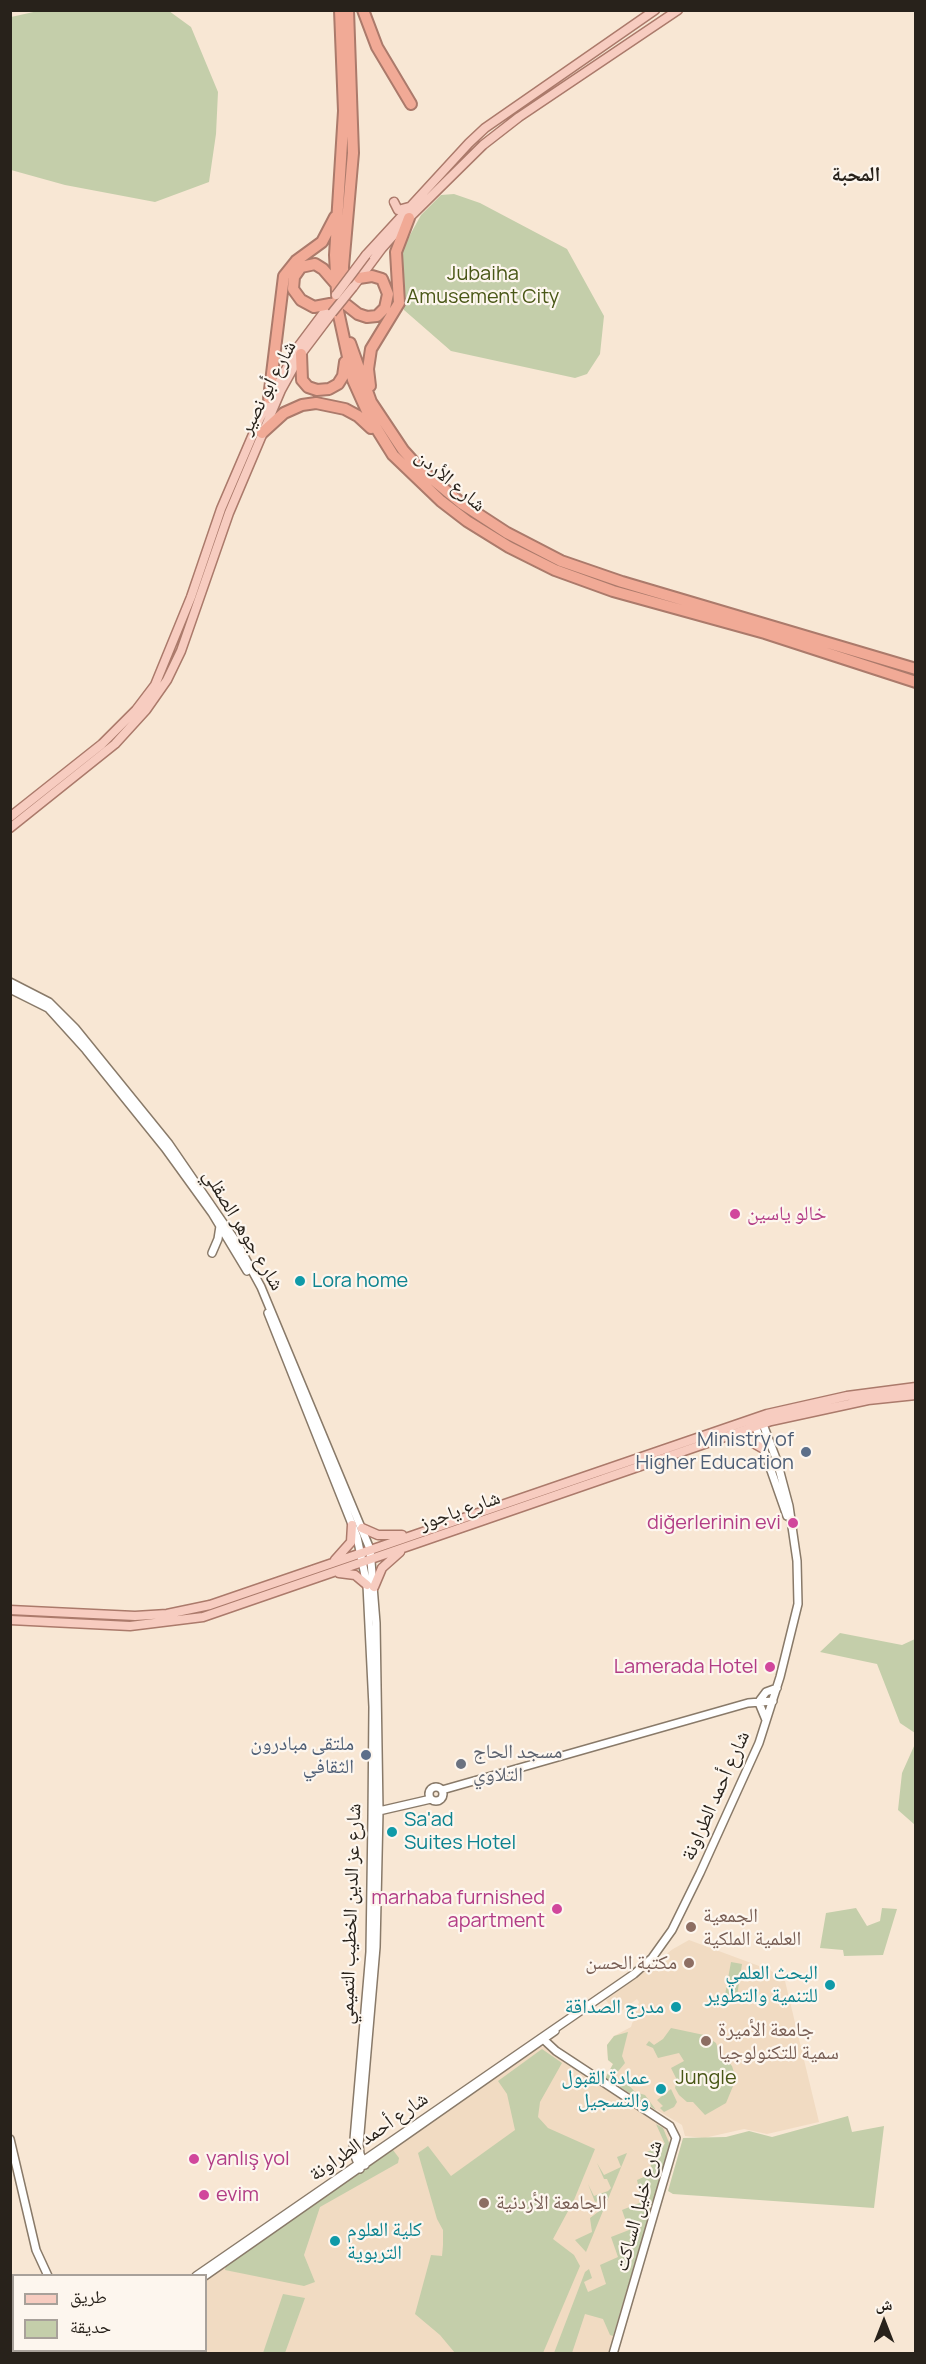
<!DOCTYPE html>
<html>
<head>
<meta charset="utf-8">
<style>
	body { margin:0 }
	#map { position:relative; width:926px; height:2364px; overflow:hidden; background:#f8e7d4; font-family:Manrope,"Noto Naskh Arabic",sans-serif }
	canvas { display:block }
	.frame { position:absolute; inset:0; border:12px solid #28221b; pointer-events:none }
	.legend { position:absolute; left:12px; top:2274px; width:195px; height:78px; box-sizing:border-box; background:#fdf6ee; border:2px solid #a8a19a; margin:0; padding:8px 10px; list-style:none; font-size:18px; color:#28221b }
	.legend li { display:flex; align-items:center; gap:12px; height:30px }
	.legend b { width:30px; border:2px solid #a8a19a }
	.north { position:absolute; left:854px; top:2292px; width:60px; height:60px; -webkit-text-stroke:4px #fdf6ee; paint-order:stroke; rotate:0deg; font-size:16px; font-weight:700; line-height:24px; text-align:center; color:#28221b }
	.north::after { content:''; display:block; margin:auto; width:21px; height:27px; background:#28221b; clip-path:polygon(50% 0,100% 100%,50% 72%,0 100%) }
</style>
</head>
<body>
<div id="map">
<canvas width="926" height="2364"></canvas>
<div class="frame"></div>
<ul class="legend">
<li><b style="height:8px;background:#f7ccc0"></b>طريق</li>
<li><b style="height:16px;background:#c4ceaa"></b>حديقة</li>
</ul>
<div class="north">ش</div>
</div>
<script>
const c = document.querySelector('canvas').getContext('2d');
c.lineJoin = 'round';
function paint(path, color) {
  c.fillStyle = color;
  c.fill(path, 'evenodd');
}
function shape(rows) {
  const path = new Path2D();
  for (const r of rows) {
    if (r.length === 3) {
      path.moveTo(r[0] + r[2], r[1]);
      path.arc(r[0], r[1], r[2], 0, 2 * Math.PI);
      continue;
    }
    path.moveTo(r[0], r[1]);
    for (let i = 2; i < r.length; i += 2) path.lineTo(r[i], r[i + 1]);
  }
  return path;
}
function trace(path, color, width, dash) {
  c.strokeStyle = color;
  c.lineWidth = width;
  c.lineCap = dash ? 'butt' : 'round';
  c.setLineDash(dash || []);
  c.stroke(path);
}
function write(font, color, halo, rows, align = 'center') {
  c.font = font + ' Manrope,"Noto Naskh Arabic",sans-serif';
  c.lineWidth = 4.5;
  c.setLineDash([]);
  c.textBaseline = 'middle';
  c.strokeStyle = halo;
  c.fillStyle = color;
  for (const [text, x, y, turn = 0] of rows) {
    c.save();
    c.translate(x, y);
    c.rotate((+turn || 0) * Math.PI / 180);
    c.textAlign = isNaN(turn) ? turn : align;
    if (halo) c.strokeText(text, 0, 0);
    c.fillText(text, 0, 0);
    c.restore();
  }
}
const built = shape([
	[689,1940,770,1970,785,1981,819,2122,767,2134,744,2129,704,2138,685,2136,682,2125,605,2079,613,2064,608,2060,607,2045,614,2036,631,2027,639,2002,637,1999,616,2015,606,2000,673,1949],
	[540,2047,545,2047,664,2128,669,2135,670,2145,608,2353,99,2354,103,2350,206,2350,206,2279]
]);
const green = shape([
	[38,11,169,11,191,27,218,92,216,134,209,182,155,202,65,185,11,170,11,17],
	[454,194,480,203,567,249,604,316,600,354,587,374,575,378,451,351,404,310,399,255,421,215,441,195],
	[840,1633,902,1645,915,1639,915,1733,900,1723,877,1664,820,1652],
	[915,1744,915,1825,898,1810,902,1773],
	[856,1908,867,1926,880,1921,882,1908,897,1909,883,1955,844,1956,843,1950,820,1948,826,1913],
	[731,1962,742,1964,737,1996,725,1995],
	[671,2028,704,2035,716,2043,719,2052,732,2066,736,2079,726,2103,705,2115,693,2102,687,2102,679,2095,675,2088,677,2080,671,2068,684,2061,679,2053,658,2058,653,2048,646,2045,649,2041,654,2045,663,2039],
	[628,2032,622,2056,625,2063,610,2081,605,2079,613,2064,608,2060,607,2045,614,2036],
	[542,2049,562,2063,540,2102,538,2117,548,2128,595,2149,574,2200,553,2239,574,2255,580,2266,543,2353,455,2353,440,2335,415,2314,431,2255,442,2256,443,2245,443,2230,437,2219,418,2153,428,2146,451,2176,515,2130,507,2094,498,2081],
	[624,2080,635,2092,645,2095,656,2110,620,2087,620,2082],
	[671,2089,677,2102,674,2107,664,2112,660,2108,663,2106,657,2100],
	[848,2116,852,2132,884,2126,874,2208,673,2194,668,2191,683,2138,726,2137,749,2131,772,2137],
	[656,2124,663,2128,670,2145,613,2336,610,2335,603,2319,585,2314,572,2353,554,2353,585,2272,589,2269,592,2278,584,2282,588,2292,606,2284,600,2265,618,2257,611,2237,629,2230,622,2210,642,2202,637,2180,653,2173,647,2152,665,2144],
	[393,2150,399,2158,398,2163,320,2207,304,2255,315,2282,304,2286,225,2270,226,2265],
	[627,2153,586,2252,575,2240,592,2232,590,2218,602,2209,599,2201,595,2202,588,2184,594,2196,608,2191,611,2188,607,2179,604,2179,597,2163,604,2175,621,2167,617,2157],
	[283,2294,305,2298,285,2353,263,2353]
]);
const minor = shape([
	[10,982,49,1002,75,1028,169,1144,237,1243,261,1287,370,1549,376,1623,379,1811,376,1947,359,2145,360,2154,365,2165],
	[10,989,48,1008,86,1050,165,1148,212,1213,247,1271],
	[212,1253,218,1239,220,1226],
	[268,1313,357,1537,367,1585,373,1707,372,1818,370,1952,353,2151,360,2169],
	[754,1422,787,1516],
	[760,1700,766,1692,777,1688],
	[759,1703,766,1720],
	[436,1794,7],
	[442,1790,748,1703,773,1701],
	[379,1811,431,1799],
	[542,2038,556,2051,670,2126,676,2138,613,2354],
	[10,2139,36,2250,48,2276],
	[196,2276,634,1974,652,1958,672,1930,700,1873,759,1743,780,1677,798,1604,797,1561,789,1506,777,1461,761,1419],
	[205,2276,555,2031],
	[81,2354,85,2350],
	[91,2354,95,2350]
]);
const major = shape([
	[394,202,398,210,409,207],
	[366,255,469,143,485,128,655,10],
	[353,287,382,248,409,218,483,145,519,117,678,10],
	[10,817,102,744,136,710,155,685,191,597,221,509,260,418,298,347,331,303],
	[10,828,115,744,146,710,167,680,181,651,229,513,281,390,301,354,332,313],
	[730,1438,748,1440,762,1448],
	[362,1528,378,1535,402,1535],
	[335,1560,351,1542,352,1525],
	[339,1573,355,1575,367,1585],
	[374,1587,382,1568,400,1552],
	[10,1610,135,1616,167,1614,210,1605,767,1414,847,1396,916,1387],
	[10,1620,130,1626,203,1617,771,1421,868,1400,916,1395]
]);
const highway = shape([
	[340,10,344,111,335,255,338,311,353,380,370,418,393,455,441,501,467,521,509,547,555,570,613,591,765,633,916,682],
	[363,10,377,47,411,104],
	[344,292,343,267,353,153,348,10],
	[344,303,358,314,367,317,377,316,385,308,388,294,382,279,372,276,359,278],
	[330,304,314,307,301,300,293,289,294,277,301,267,315,264,323,269,336,284],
	[350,343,371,402,403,450,420,469,461,503,507,533,561,561,622,582,916,669],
	[301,354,302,380,308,387,317,390,329,389,338,384,343,376,345,362],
	[370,386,368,369,371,349,399,303,396,252,409,218],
	[269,398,284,276,296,261,322,242,335,217],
	[262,433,284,413,302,405,316,403,345,409,358,416,371,428]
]);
const majorBridge = shape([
	[336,295,366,255],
	[332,313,353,287]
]);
const markers = [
	[735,1214,6,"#d1479c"],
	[300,1281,6,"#0f9aa8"],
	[806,1452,6,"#5c6f8a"],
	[793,1523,6,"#d1479c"],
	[770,1667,6,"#d1479c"],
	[366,1755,6,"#5c6f8a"],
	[461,1764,6,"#6b7280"],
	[392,1832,6,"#0f9aa8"],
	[557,1909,6,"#d1479c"],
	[691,1927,6,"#8d6e63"],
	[689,1963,6,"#8d6e63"],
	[830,1985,6,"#0f9aa8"],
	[676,2007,6,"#0f9aa8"],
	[706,2041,6,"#8d6e63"],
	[661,2089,6,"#0f9aa8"],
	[194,2159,6,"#d1479c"],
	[204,2195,6,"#d1479c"],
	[484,2203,6,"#8d6e63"],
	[335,2241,6,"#0f9aa8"]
];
const parkNames = [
	["Jubaiha",483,274],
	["Amusement City",483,297],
	["Jungle",706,2078]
];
const streetNames = [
	["شارع أبو نصير",268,388,-63],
	["شارع الأردن",450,481,40],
	["شارع جوهر الصقلي",243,1230,59],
	["شارع ياجوز",460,1511,-19],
	["شارع أحمد الطراونة",716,1796,-66],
	["شارع عز الدين الخطيب التميمي",351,1914,-88],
	["شارع أحمد الطراونة",369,2137,-35],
	["شارع خليل الساكت",639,2206,-75]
];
const hotelNames = [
	["خالو ياسين",747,1214],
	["diğerlerinin evi",781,1523,"right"],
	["Lamerada Hotel",758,1667,"right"],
	["marhaba furnished",545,1898,"right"],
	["apartment",545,1921,"right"],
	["yanlış yol",206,2159],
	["evim",216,2195]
];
const cultureNames = [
	["Lora home",312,1281],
	["Sa'ad",404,1820],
	["Suites Hotel",404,1843],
	["البحث العلمي",818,1973,"right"],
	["للتنمية والتطوير",818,1996,"right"],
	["مدرج الصداقة",664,2007,"right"],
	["عمادة القبول",649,2078,"right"],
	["والتسجيل",649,2101,"right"],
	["كلية العلوم",347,2230],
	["التربوية",347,2253]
];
const serviceNames = [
	["Ministry of",794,1440],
	["Higher Education",794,1463],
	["ملتقى مبادرون",354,1744],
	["الثقافي",354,1767]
];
const worshipNames = [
	["مسجد الحاج",473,1752],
	["التلاوي",473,1775]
];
const educationNames = [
	["الجمعية",703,1916],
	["العلمية الملكية",703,1939],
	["مكتبة الحسن",677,1963,"right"],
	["جامعة الأميرة",718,2030],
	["سمية للتكنولوجيا",718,2053],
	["الجامعة الأردنية",496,2203]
];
const neighbourhoodNames = [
	["المحبة",856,175]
];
paint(built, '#f1dbc2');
paint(green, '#c4ceaa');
trace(minor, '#897a69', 10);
trace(major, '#ab7a6b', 11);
trace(highway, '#ab7a6b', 14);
trace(minor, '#fff', 7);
trace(major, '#f7ccc0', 8);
trace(highway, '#f1aa96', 10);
trace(majorBridge, '#ab7a6b', 11, []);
trace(majorBridge, '#f7ccc0', 8);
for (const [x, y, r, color] of markers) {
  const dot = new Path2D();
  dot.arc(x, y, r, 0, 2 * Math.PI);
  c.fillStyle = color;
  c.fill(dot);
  trace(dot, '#fdf6ee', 2);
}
write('20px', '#495716', '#fdf6ee', parkNames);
write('20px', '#28221b', '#fdf6ee', streetNames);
write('20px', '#b23c85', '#fdf6ee', hotelNames, 'left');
write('20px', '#0d838f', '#fdf6ee', cultureNames, 'left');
write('20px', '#4e5e75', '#fdf6ee', serviceNames, 'right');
write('20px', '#5b616d', '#fdf6ee', worshipNames, 'left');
write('20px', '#785e54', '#fdf6ee', educationNames, 'left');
write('bold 21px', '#28221b', '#fdf6ee', neighbourhoodNames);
</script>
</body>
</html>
